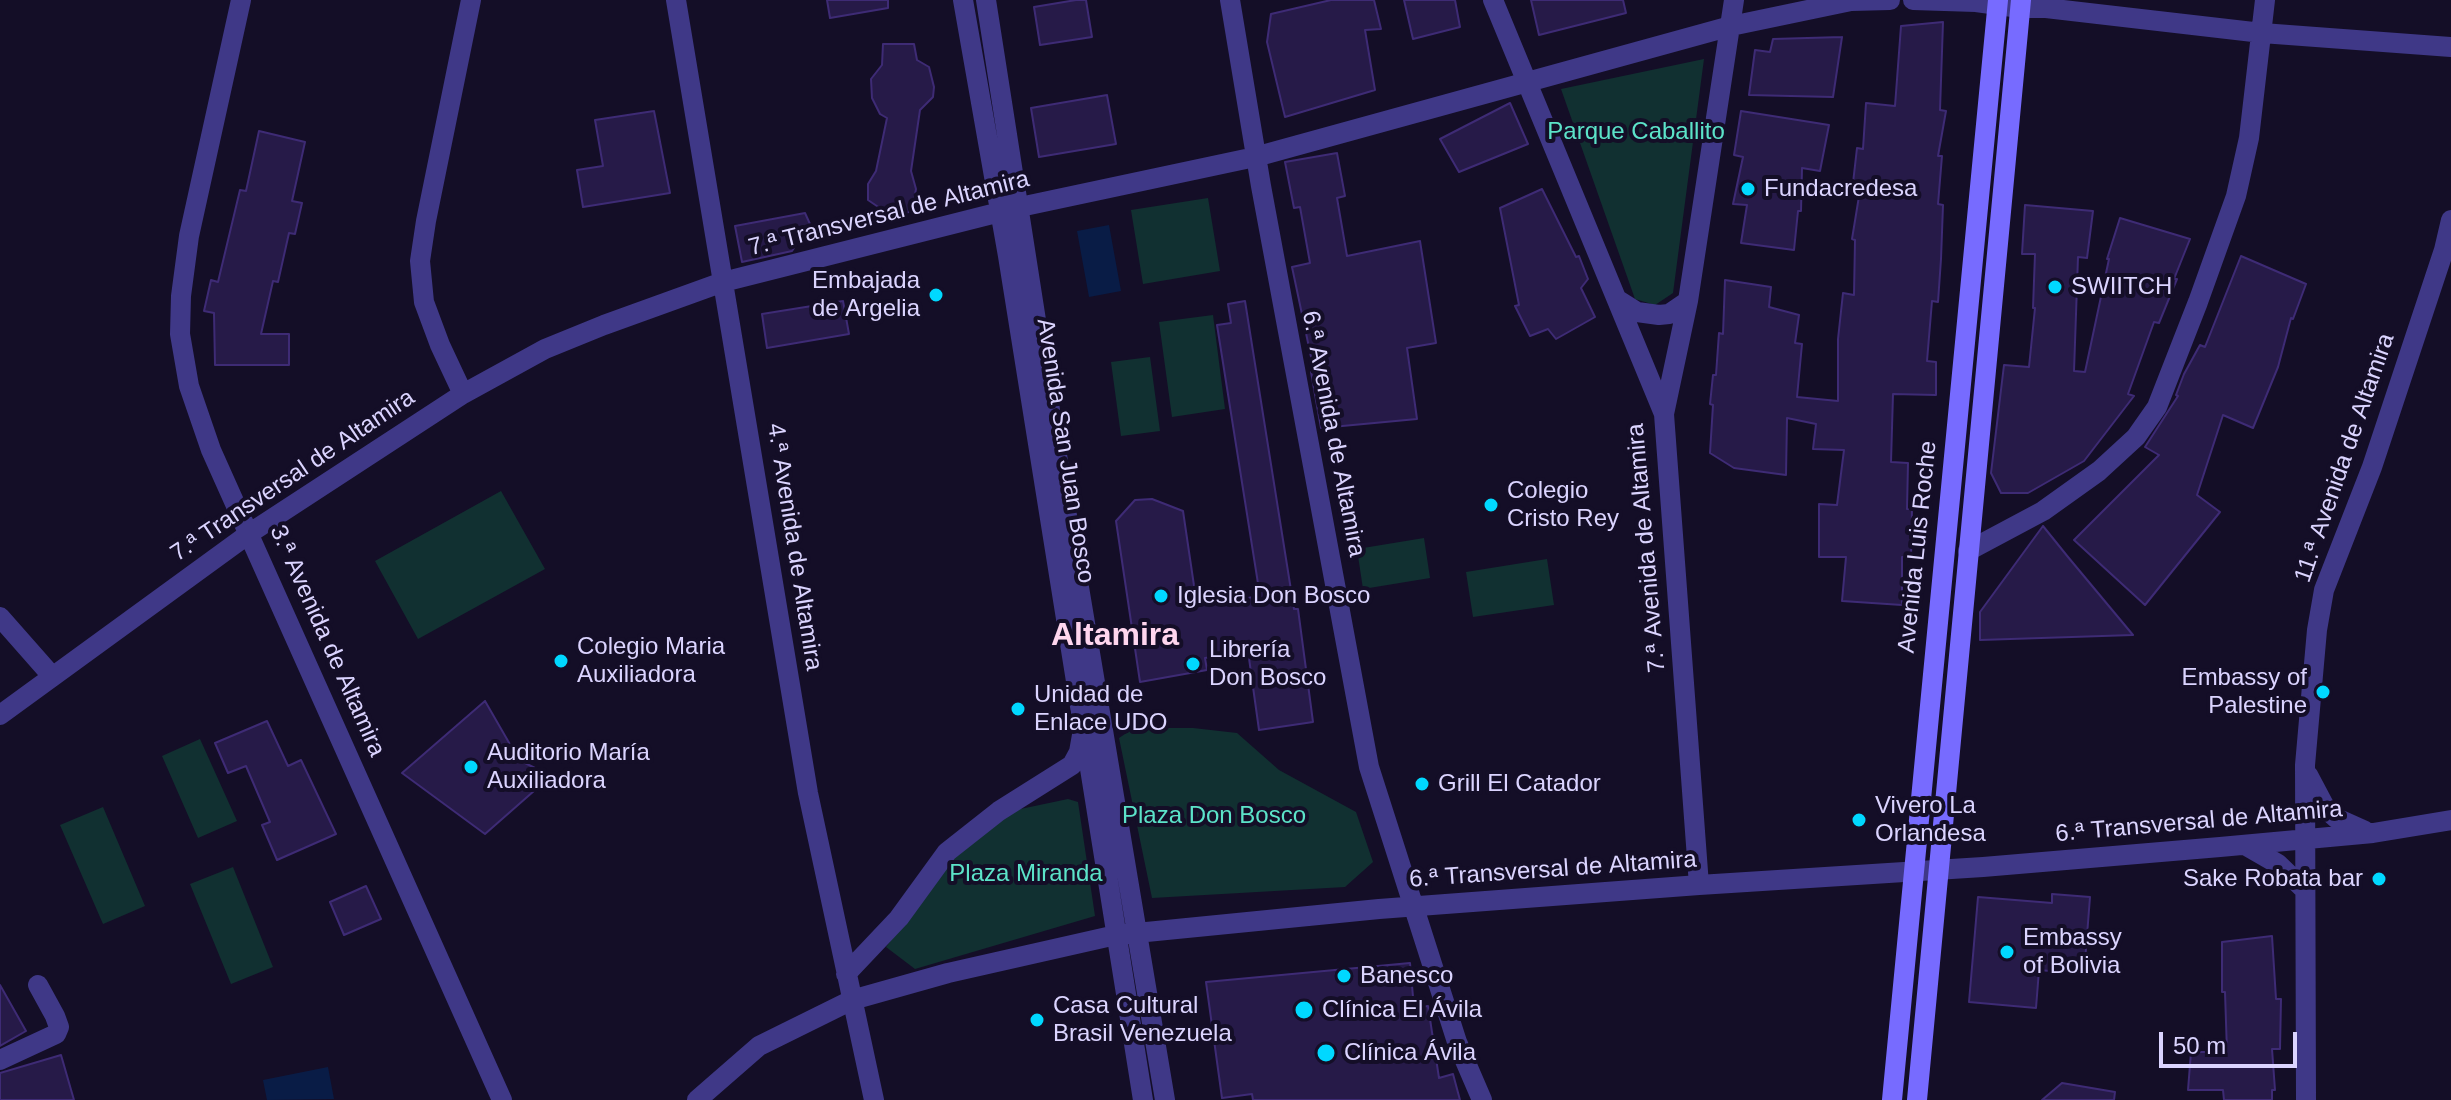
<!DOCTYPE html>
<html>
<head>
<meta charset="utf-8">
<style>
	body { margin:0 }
	#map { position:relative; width:2451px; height:1100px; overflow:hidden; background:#140e27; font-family:Helvetica,sans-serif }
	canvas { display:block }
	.scale { position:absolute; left:2159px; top:1032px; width:138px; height:36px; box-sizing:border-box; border:4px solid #dbd4ff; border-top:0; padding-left:10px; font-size:24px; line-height:28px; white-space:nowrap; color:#dbd4ff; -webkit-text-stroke:6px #140e27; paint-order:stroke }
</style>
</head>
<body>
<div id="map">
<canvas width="2451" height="1100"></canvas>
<div class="scale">50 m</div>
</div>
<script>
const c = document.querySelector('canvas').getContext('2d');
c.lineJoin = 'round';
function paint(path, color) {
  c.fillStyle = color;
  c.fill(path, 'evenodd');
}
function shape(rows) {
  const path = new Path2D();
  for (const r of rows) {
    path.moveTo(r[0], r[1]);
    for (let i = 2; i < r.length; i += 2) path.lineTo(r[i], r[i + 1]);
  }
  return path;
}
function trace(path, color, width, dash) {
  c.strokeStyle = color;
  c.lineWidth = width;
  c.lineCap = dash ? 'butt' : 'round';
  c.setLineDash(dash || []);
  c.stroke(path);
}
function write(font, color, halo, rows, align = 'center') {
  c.font = font + ' Helvetica,sans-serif';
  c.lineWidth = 8;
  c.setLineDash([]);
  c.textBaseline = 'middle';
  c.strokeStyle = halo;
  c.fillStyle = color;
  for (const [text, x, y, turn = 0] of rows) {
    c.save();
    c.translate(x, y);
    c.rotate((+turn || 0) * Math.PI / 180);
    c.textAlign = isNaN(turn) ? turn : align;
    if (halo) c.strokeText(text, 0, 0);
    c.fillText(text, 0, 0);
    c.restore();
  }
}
const green = shape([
	[1704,59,1673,293,1655,305,1635,299,1561,89],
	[1208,198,1220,271,1143,284,1131,210],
	[1213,315,1225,409,1172,417,1159,322],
	[1150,357,1160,431,1121,436,1111,362],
	[501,491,545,569,418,639,375,561],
	[1424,538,1430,578,1363,589,1357,549],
	[1547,559,1554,605,1473,617,1466,572],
	[1134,728,1193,728,1237,733,1279,770,1356,812,1373,862,1345,887,1152,898,1119,738],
	[200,739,237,821,198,838,162,756],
	[1068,799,1078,802,1095,916,915,969,886,947,954,855,1011,811],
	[103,807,145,906,103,924,60,825],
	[233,867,273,967,231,984,190,884]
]);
const water = shape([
	[1109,225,1121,291,1089,297,1077,231],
	[328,1067,334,1099,267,1100,263,1080]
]);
const building = shape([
	[827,0,888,0,888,8,830,18,827,0],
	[1076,0,1086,0,1092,37,1040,45,1034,7,1076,0],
	[1331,0,1374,0,1381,29,1365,30,1375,90,1285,117,1267,42,1271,14,1331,0],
	[1404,0,1455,0,1460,27,1413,39,1404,0],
	[1531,0,1623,0,1626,13,1539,35,1531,0],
	[1943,22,1940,110,1946,111,1938,156,1942,156,1938,204,1943,205,1941,259,1938,302,1932,301,1927,361,1936,362,1936,395,1893,394,1891,462,1908,463,1907,509,1912,509,1911,557,1902,557,1902,605,1842,601,1846,557,1819,557,1819,504,1837,505,1844,450,1813,449,1816,424,1787,418,1786,475,1734,468,1710,453,1713,405,1710,404,1713,375,1716,375,1719,333,1723,334,1725,280,1771,287,1769,307,1799,315,1795,343,1802,344,1797,397,1838,401,1838,339,1843,293,1854,295,1855,240,1852,239,1861,184,1853,183,1857,148,1863,149,1866,103,1895,106,1901,26,1943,22],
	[1842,37,1833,97,1749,95,1755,50,1770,52,1773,39,1842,37],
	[883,44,914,44,917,60,929,67,934,87,933,97,920,110,911,171,916,189,912,210,900,217,893,217,868,200,868,184,876,171,887,118,880,114,872,98,871,79,882,65,883,44],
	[1107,95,1116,144,1039,157,1031,108,1107,95],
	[1510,103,1528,144,1459,172,1440,139,1510,103],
	[654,111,670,193,583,207,577,170,603,166,595,120,654,111],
	[1741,111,1829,125,1820,171,1802,168,1801,211,1798,211,1794,250,1741,243,1747,205,1733,204,1743,157,1734,155,1741,111],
	[259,131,305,142,292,201,302,203,295,234,289,233,278,282,273,281,261,334,289,334,289,365,215,365,214,313,204,311,211,280,218,282,240,190,246,191,259,131],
	[1337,153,1345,196,1337,198,1347,256,1420,241,1436,343,1407,348,1417,419,1321,428,1311,372,1314,371,1292,267,1310,263,1300,207,1294,208,1285,162,1337,153],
	[1542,189,1576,257,1579,256,1588,279,1581,288,1595,317,1556,339,1548,329,1530,336,1515,306,1519,305,1500,208,1542,189],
	[2025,205,2093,211,2087,258,2078,257,2074,371,2085,372,2109,259,2107,259,2120,218,2190,239,2174,279,2177,279,2159,323,2154,322,2128,394,2134,396,2084,461,2028,493,2001,493,1991,473,2004,365,2029,367,2035,308,2033,308,2035,254,2022,254,2025,205],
	[805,213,810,224,792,251,742,262,735,226,805,213],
	[2241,256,2306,284,2293,319,2291,318,2278,367,2253,428,2223,415,2197,495,2220,512,2145,605,2074,540,2159,455,2145,447,2178,396,2176,395,2184,374,2200,345,2205,347,2241,256],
	[843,301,849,334,767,348,762,314,843,301],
	[1245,301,1294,609,1298,609,1313,722,1259,730,1248,651,1205,658,1207,670,1140,682,1116,521,1135,500,1152,499,1183,511,1197,606,1260,596,1217,325,1231,323,1228,304,1245,301],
	[2043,526,2068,557,2133,635,1980,640,1980,612,2043,526],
	[485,701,519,760,551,776,485,834,402,773,485,701],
	[267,721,288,766,301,760,336,834,277,860,262,825,270,822,246,766,228,773,215,743,267,721],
	[366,886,381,919,344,935,330,902,366,886],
	[2052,894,2090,897,2084,974,2039,970,2036,1008,1969,1002,1978,897,2052,903,2052,894],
	[2272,936,2276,999,2281,999,2280,1049,2272,1049,2275,1090,2272,1090,2272,1100,2224,1100,2223,1090,2188,1090,2191,1052,2227,1052,2225,992,2222,992,2222,942,2272,936],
	[1410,963,1414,1008,1428,1006,1439,1078,1453,1074,1460,1100,1253,1100,1252,1094,1222,1098,1206,982,1410,963],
	[0,985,26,1031,0,1046,0,985],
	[61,1055,74,1100,0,1100,0,1073,61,1055],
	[2062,1083,2115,1092,2114,1100,2042,1100,2062,1083]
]);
const street = shape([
	[241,0,189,236,181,296,180,334,189,386,211,450,502,1100],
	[676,0,808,793,874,1100],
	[963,0,1008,256,1143,1100],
	[986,0,1060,474,1165,1100],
	[1230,0,1261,186,1369,767,1457,1042,1482,1100],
	[1493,0,1664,414,1699,885],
	[1913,0,1976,2,2020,8,2046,8,2262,33,2451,47],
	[1618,300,1637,312,1659,315,1669,314,1688,301],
	[463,394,440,345,424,302,420,261,426,221,471,0],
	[1664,414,1688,301,1734,0],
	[1968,551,2043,511,2099,471,2136,437,2157,407,2198,302,2236,196,2249,138,2265,0],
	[0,617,52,676],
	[0,715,250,533,463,394,545,349,604,325,723,282,1020,207,1255,157,1731,26,1851,1,1890,0],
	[2308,775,2326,809,2336,818,2365,831],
	[2245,845,2278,864,2305,890],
	[846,974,899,918,947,852,999,811,1072,765,1079,752,1082,735],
	[0,1060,56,1034,59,1027,55,1016,38,985],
	[697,1100,759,1046,852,1000,948,973,1116,935,1379,909,1699,885,1983,867,2220,847,2373,833,2451,820],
	[2306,1100,2305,765,2317,630,2324,590,2372,467,2444,250,2451,220]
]);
const secondary = shape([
	[1892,1100,1998,0],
	[1917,1100,2021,0]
]);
const markers = [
	[1748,189,8,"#00d8ff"],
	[2055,287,8,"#00d8ff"],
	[936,295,8,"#00d8ff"],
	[1491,505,8,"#00d8ff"],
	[1161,596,8,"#00d8ff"],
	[561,661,8,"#00d8ff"],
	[1193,664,8,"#00d8ff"],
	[2323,692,8,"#00d8ff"],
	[1018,709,8,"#00d8ff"],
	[471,767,8,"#00d8ff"],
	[1422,784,8,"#00d8ff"],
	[1859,820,8,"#00d8ff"],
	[2379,879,8,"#00d8ff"],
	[2007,952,8,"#00d8ff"],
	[1344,976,8,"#00d8ff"],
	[1304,1010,10,"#00d8ff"],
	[1037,1020,8,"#00d8ff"],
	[1326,1053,10,"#00d8ff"]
];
const parkNames = [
	["Parque Caballito",1636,132],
	["Plaza Don Bosco",1214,816],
	["Plaza Miranda",1026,874]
];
const poiNames = [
	["Fundacredesa",1764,189],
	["Embajada",920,281,"right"],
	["de Argelia",920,309,"right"],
	["SWIITCH",2071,287],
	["Colegio",1507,491],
	["Cristo Rey",1507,519],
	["Iglesia Don Bosco",1177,596],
	["Colegio Maria",577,647],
	["Auxiliadora",577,675],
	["Librería",1209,650],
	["Don Bosco",1209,678],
	["Embassy of",2307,678,"right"],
	["Palestine",2307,706,"right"],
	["Unidad de",1034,695],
	["Enlace UDO",1034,723],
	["Auditorio María",487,753],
	["Auxiliadora",487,781],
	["Grill El Catador",1438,784],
	["Vivero La",1875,806],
	["Orlandesa",1875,834],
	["Sake Robata bar",2363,879,"right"],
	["Embassy",2023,938],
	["of Bolivia",2023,966],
	["Banesco",1360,976],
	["Casa Cultural",1053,1006],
	["Brasil Venezuela",1053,1034],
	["Clínica El Ávila",1322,1010],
	["Clínica Ávila",1344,1053]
];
const streetNames = [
	["7.ª Transversal de Altamira",889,214,-14],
	["6.ª Avenida de Altamira",1333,434,79],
	["Avenida San Juan Bosco",1065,451,81],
	["11.ª Avenida de Altamira",2345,458,-71],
	["7.ª Transversal de Altamira",293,476,-34],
	["4.ª Avenida de Altamira",794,547,81],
	["Avenida Luis Roche",1918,547,-84],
	["7.ª Avenida de Altamira",1647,548,-95],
	["3.ª Avenida de Altamira",327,641,66],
	["6.ª Transversal de Altamira",2199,822,-5],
	["6.ª Transversal de Altamira",1553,870,-4]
];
const districtNames = [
	["Altamira",1115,636]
];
paint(green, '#113031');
paint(water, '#091c46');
paint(building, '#261a48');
trace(building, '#3e2b75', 2);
trace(street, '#3f3887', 20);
trace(secondary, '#776bff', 20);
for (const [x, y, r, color] of markers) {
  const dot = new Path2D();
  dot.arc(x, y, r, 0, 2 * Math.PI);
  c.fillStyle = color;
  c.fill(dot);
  trace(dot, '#140e27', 3);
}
write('24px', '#5ce3c9', '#140e27', parkNames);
write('24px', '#dbd4ff', '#140e27', poiNames, 'left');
write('24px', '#dbd4ff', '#140e27', streetNames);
write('bold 32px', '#ffd6ee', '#140e27', districtNames);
</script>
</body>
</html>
